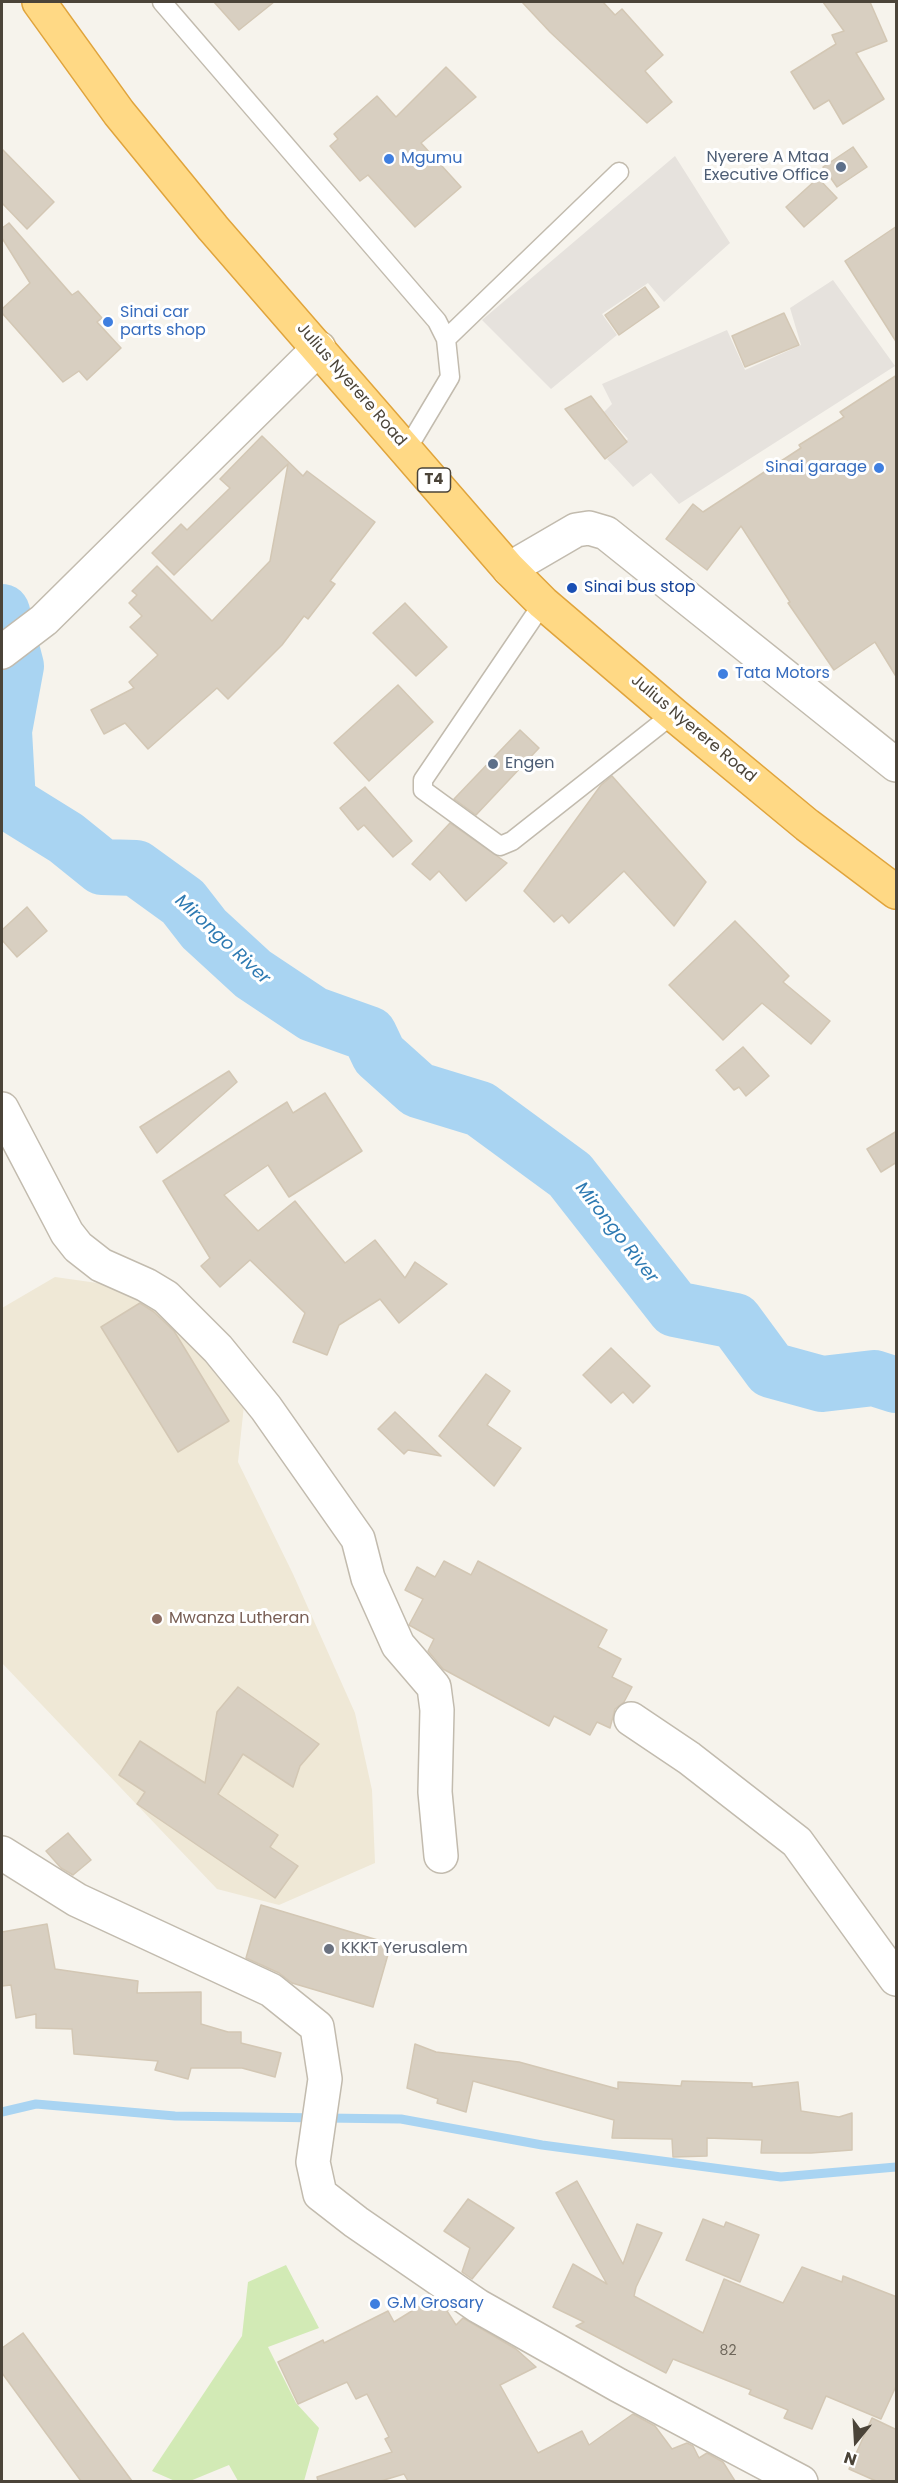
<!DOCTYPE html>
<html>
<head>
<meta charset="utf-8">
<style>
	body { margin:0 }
	#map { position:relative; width:898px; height:2483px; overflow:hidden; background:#f6f3ec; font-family:Poppins,sans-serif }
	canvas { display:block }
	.frame { position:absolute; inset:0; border:3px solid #4b4439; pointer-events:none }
	.north { position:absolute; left:826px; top:2411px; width:60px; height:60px; -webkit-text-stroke:4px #fff; paint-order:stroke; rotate:198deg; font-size:16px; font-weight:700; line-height:24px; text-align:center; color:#4b4439 }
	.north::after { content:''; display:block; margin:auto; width:21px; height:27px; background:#4b4439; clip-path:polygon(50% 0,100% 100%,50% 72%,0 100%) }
</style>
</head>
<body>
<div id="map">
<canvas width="898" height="2483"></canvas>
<div class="frame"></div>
<div class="north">N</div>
</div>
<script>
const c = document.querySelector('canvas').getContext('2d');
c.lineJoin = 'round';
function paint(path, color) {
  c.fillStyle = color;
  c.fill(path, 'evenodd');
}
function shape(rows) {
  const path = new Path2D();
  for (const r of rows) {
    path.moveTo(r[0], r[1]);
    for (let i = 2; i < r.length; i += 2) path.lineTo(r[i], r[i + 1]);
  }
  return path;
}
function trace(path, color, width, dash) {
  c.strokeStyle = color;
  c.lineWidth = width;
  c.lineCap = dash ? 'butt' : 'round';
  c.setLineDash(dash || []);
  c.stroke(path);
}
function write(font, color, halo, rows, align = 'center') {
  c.font = font + ' Poppins,sans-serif';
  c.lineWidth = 6;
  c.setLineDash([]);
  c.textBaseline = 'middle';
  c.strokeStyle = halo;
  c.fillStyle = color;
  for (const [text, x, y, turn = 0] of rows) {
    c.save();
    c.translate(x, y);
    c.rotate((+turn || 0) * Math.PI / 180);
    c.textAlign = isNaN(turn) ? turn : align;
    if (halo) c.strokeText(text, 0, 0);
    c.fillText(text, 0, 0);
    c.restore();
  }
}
const industrial = shape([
	[675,156,730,243,664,302,648,283,602,314,617,335,551,389,482,320],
	[833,280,895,366,679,504,651,473,633,487,607,459,628,439,604,412,612,404,602,384,727,330,745,370,801,345,790,308]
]);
const education = shape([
	[55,1277,154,1291,244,1405,238,1462,293,1574,355,1713,372,1790,375,1863,279,1905,217,1889,2,1663,2,1308]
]);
const green = shape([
	[286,2265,319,2328,268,2347,296,2403,319,2428,304,2481,238,2481,229,2465,190,2481,175,2481,152,2471,242,2336,248,2282]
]);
const stream = shape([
	[2,2112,36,2104,175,2116,401,2119,542,2145,781,2177,896,2167]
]);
const river = shape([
	[2,612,16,666,4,731,8,802,66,838,102,867,136,868,183,902,204,929,253,974,313,1014,369,1034,379,1055,418,1090,480,1109,570,1175,675,1309,735,1321,771,1370,822,1384,874,1378,896,1385]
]);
const building = shape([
	[214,2,274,2,239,30,214,2],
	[522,2,603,2,615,15,622,9,663,55,645,71,672,102,647,123,550,32,522,2],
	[823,2,870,2,887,41,856,53,884,99,843,124,829,100,814,109,791,72,836,44,832,35,844,31,823,2],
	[446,67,476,97,421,143,461,187,415,227,368,175,360,181,330,146,338,139,334,134,377,96,396,117,446,67],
	[853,147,867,167,837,187,823,167,853,147],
	[2,149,54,202,27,229,2,203,2,149],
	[818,178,837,198,804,227,786,207,818,178],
	[9,223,72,295,78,291,102,318,97,322,121,348,87,380,79,371,63,382,2,313,2,309,30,283,2,238,2,228,9,223],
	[897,226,897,343,845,261,897,226],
	[645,287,659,307,619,335,605,315,645,287],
	[784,313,799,345,745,367,732,336,784,313],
	[897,375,897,678,875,642,834,670,788,603,790,602,741,526,707,570,666,539,693,504,703,512,801,448,799,445,844,417,840,412,897,375],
	[591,396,627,442,605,459,565,409,591,396],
	[262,436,303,476,307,471,375,522,330,581,335,584,308,619,304,616,282,645,228,699,217,688,148,749,125,723,104,734,91,710,134,688,129,682,158,655,130,627,142,616,129,603,137,595,132,591,157,566,212,621,270,561,288,464,174,575,152,553,181,524,187,530,230,488,220,479,262,436],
	[405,603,447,647,416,676,373,633,405,603],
	[398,685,433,722,369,781,334,743,398,685],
	[520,730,539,748,476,815,454,799,520,730],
	[612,776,706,882,674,926,624,871,569,923,562,915,554,922,524,891,601,785,612,776],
	[365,787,412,841,393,857,364,825,358,830,340,808,365,787],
	[450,823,507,863,466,901,439,871,430,880,412,864,450,823],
	[27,907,47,931,17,957,2,940,2,930,27,907],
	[735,921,789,976,783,982,830,1021,811,1044,762,1003,723,1040,669,985,735,921],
	[743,1047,769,1076,746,1096,739,1087,734,1090,716,1070,743,1047],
	[229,1071,237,1082,157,1153,140,1127,229,1071],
	[325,1093,362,1151,289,1197,268,1165,224,1195,258,1231,295,1201,345,1263,375,1240,405,1278,415,1262,447,1284,399,1323,380,1299,339,1325,327,1355,293,1342,305,1313,250,1260,220,1287,201,1266,210,1258,163,1181,287,1102,293,1113,325,1093],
	[897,1131,897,1162,881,1172,867,1149,897,1131],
	[140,1303,154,1312,174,1331,229,1421,178,1452,101,1327,140,1303],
	[611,1348,650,1386,633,1403,623,1392,611,1403,583,1375,611,1348],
	[486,1374,510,1391,487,1425,521,1448,494,1486,439,1436,486,1374],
	[395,1412,441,1456,408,1450,404,1454,378,1429,395,1412],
	[444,1561,471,1575,478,1561,607,1630,598,1647,621,1659,612,1677,632,1687,624,1702,615,1709,610,1728,597,1722,590,1735,554,1716,549,1726,443,1669,428,1651,434,1639,409,1625,423,1599,405,1590,417,1567,435,1577,444,1561],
	[238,1687,319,1744,300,1766,293,1787,243,1754,218,1794,278,1835,270,1847,298,1866,275,1898,137,1804,145,1792,119,1775,140,1741,205,1783,217,1712,238,1687],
	[68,1833,91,1860,73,1875,61,1868,46,1851,68,1833],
	[261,1905,391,1944,373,2007,292,1983,279,1973,246,1958,261,1905],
	[47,1924,55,1969,138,1981,137,1993,201,1992,201,2024,228,2032,241,2032,241,2043,281,2053,275,2077,242,2068,191,2068,188,2079,155,2070,158,2061,74,2054,72,2029,36,2028,36,2014,16,2018,11,1985,2,1986,2,1932,47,1924],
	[415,2044,436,2052,519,2062,618,2089,618,2082,681,2086,682,2081,752,2083,752,2087,798,2082,801,2111,839,2117,852,2113,852,2150,811,2153,761,2153,762,2140,707,2138,707,2156,673,2157,672,2139,612,2138,614,2120,473,2081,466,2112,437,2103,438,2099,407,2088,415,2044],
	[577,2181,623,2264,637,2224,662,2233,636,2287,634,2296,703,2333,724,2279,783,2303,802,2267,842,2282,843,2276,897,2297,897,2384,881,2419,826,2396,812,2429,784,2418,788,2410,749,2394,751,2390,673,2359,666,2373,576,2326,584,2322,553,2307,573,2264,607,2284,556,2193,577,2181],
	[468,2199,514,2228,472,2279,462,2272,470,2248,444,2231,468,2199],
	[703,2219,724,2227,726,2222,759,2235,740,2282,686,2260,703,2219],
	[433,2298,449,2309,447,2311,456,2325,463,2318,516,2349,536,2367,500,2385,538,2453,582,2431,589,2445,633,2414,655,2426,672,2449,687,2443,693,2446,699,2458,707,2453,723,2462,735,2481,408,2481,404,2474,381,2481,318,2481,317,2477,392,2452,385,2439,389,2437,367,2394,356,2399,347,2382,298,2404,278,2362,323,2340,324,2343,388,2311,394,2322,433,2298],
	[23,2333,132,2481,81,2481,2,2373,2,2348,23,2333],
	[872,2418,897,2430,897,2481,876,2481,849,2469,872,2418]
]);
const service = shape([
	[162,2,437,321,446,339,450,377,407,449],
	[446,339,619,172],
	[543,603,423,780,423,790,500,846,512,841,673,714]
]);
const minor = shape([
	[509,569,576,530,589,528,606,533,896,765],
	[2,652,44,620,319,348],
	[2,1109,67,1233,78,1247,101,1265,146,1285,166,1297,218,1349,266,1408,358,1539,368,1578,398,1645,434,1687,437,1710,435,1792,441,1856],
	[631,1719,689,1758,797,1842,896,1979],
	[2,1853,77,1900,271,1990,317,2027,325,2079,313,2162,320,2194,356,2222,478,2306,618,2385,801,2482]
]);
const trunk = shape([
	[39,2,119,113,213,228,509,569,543,603,673,714,807,825,896,892]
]);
const markers = [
	[389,159,6,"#3f7fe0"],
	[841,167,6,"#5c6f8a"],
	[108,322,6,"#3f7fe0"],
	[879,468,6,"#3f7fe0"],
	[572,588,6,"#1a4fb4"],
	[723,674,6,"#3f7fe0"],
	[493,764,6,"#5c6f8a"],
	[157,1619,6,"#8d6e63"],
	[329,1949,6,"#6b7280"],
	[375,2304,6,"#3f7fe0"]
];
const numberNames = [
	["82",728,2351]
];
const shields = [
	[434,480,33]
];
const shieldNames = [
	["T4",434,480]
];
const serviceNames = [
	["Nyerere A Mtaa",829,158],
	["Executive Office",829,176],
	["Engen",505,764,"left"]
];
const shopNames = [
	["Mgumu",401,159],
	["Sinai car",120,313],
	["parts shop",120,331],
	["Sinai garage",867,468,"right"],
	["Tata Motors",735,674],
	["G.M Grosary",387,2304]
];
const streetNames = [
	["Julius Nyerere Road",351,385,49],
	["Julius Nyerere Road",693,729,40]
];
const transitNames = [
	["Sinai bus stop",584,588]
];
const educationNames = [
	["Mwanza Lutheran",169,1619]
];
const worshipNames = [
	["KKKT Yerusalem",341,1949]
];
const waterNames = [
	["Mirongo River",222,940,43],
	["Mirongo River",616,1233,52]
];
paint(industrial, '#e6e2dd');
paint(education, '#efe8d6');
paint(green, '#d2eab5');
trace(stream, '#a9d4f2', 9);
trace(river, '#a9d4f2', 56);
paint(building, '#d8cfc1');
trace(building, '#d3c7b4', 1.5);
trace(service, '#c2bbae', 21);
trace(minor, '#c2bbae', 36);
trace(trunk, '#e0a43c', 36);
trace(service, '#fff', 18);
trace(minor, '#fff', 33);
trace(trunk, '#ffd985', 33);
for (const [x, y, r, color] of markers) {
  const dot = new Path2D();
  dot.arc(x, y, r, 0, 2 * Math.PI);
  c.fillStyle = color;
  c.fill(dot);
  trace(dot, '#fff', 2);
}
write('14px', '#6e675b', null, numberNames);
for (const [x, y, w] of shields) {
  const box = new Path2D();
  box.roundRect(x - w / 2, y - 12, w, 24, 4.5);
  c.fillStyle = '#fff';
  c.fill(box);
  trace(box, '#4b4439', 1.5);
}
write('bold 15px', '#4b4439', null, shieldNames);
write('16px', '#4e5e75', '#fff', serviceNames, 'right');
write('16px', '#366cbe', '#fff', shopNames, 'left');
write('16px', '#4b4439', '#fff', streetNames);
write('16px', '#164399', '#fff', transitNames, 'left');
write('16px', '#785e54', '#fff', educationNames, 'left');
write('16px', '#5b616d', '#fff', worshipNames, 'left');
write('italic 18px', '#2e7ab2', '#fff', waterNames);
</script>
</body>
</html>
